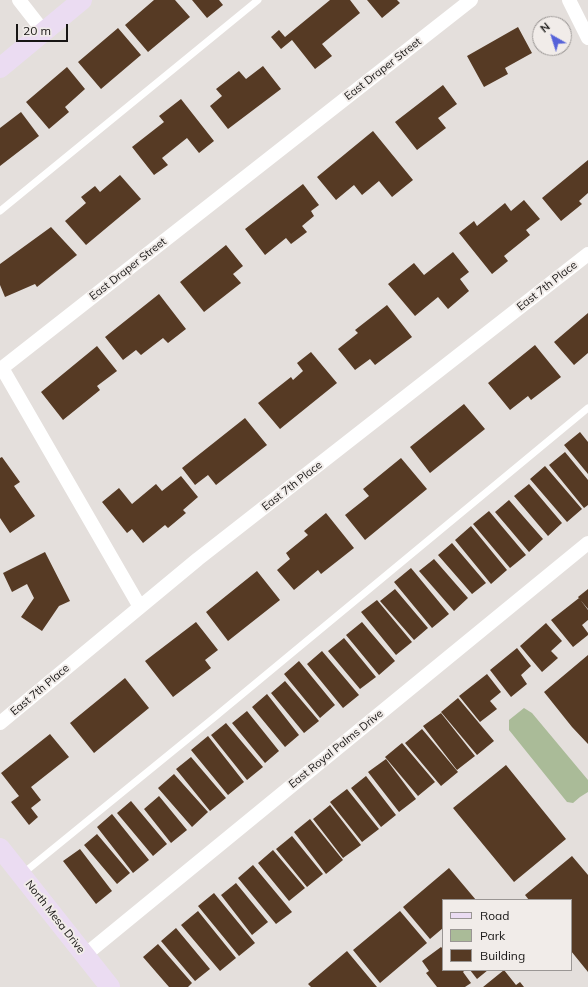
<!DOCTYPE html>
<html>
<head>
<meta charset="utf-8">
<style>
	body { margin:0 }
	#map { position:relative; width:588px; height:987px; overflow:hidden; background:#e4dfdc; font-family:Mulish,sans-serif }
	canvas { display:block }
	.legend { position:absolute; left:442px; top:899px; width:130px; height:72px; box-sizing:border-box; background:#f1ece9; border:1px solid #9a9694; margin:0; padding:5px 7px; list-style:none; font-size:12px; color:#171514 }
	.legend li { display:flex; align-items:center; gap:8px; height:20px }
	.legend b { width:20px; border:1px solid #9a9694 }
	.north { position:absolute; left:532px; top:16px; width:40px; height:40px; box-sizing:border-box; background:#f1ece9; border:1px solid #9a9694; border-radius:50%; rotate:321deg; font-size:11px; font-weight:700; line-height:16px; text-align:center; color:#171514 }
	.north::after { content:''; display:block; margin:auto; width:14px; height:18px; background:#5562d9; clip-path:polygon(50% 0,100% 100%,50% 72%,0 100%) }
	.scale { position:absolute; left:16px; top:24px; width:52px; height:18px; box-sizing:border-box; border:2px solid #171514; border-top:0; padding-left:5px; font-size:12px; line-height:14px; white-space:nowrap; color:#171514; -webkit-text-stroke:3px #f1ece9; paint-order:stroke }
</style>
</head>
<body>
<div id="map">
<canvas width="588" height="987"></canvas>
<ul class="legend">
<li><b style="height:5px;background:#ebdcf2"></b>Road</li>
<li><b style="height:11px;background:#aabb98"></b>Park</li>
<li><b style="height:11px;background:#563a24"></b>Building</li>
</ul>
<div class="north">N</div>
<div class="scale">20 m</div>
</div>
<script>
const c = document.querySelector('canvas').getContext('2d');
c.lineJoin = 'round';
function paint(path, color) {
  c.fillStyle = color;
  c.fill(path, 'evenodd');
}
function shape(rows) {
  const path = new Path2D();
  for (const r of rows) {
    path.moveTo(r[0], r[1]);
    for (let i = 2; i < r.length; i += 2) path.lineTo(r[i], r[i + 1]);
  }
  return path;
}
function trace(path, color, width, dash) {
  c.strokeStyle = color;
  c.lineWidth = width;
  c.lineCap = dash ? 'butt' : 'round';
  c.setLineDash(dash || []);
  c.stroke(path);
}
function write(font, color, halo, rows, align = 'center') {
  c.font = font + ' Mulish,sans-serif';
  c.lineWidth = 4;
  c.setLineDash([]);
  c.textBaseline = 'middle';
  c.strokeStyle = halo;
  c.fillStyle = color;
  for (const [text, x, y, turn = 0] of rows) {
    c.save();
    c.translate(x, y);
    c.rotate((+turn || 0) * Math.PI / 180);
    c.textAlign = isNaN(turn) ? turn : align;
    if (halo) c.strokeText(text, 0, 0);
    c.fillText(text, 0, 0);
    c.restore();
  }
}
const green = shape([
	[524,708,532,713,588,780,588,792,580,797,573,803,567,802,509,730,509,720]
]);
const building = shape([
	[154,0,175,0,190,17,148,52,125,25],
	[192,0,219,0,223,5,207,18],
	[330,0,350,0,360,13,322,44,332,56,315,69,292,40,281,49,271,37,279,30,285,37],
	[367,0,397,0,400,3,382,18],
	[518,27,532,53,505,68,508,74,484,87,467,56],
	[118,28,141,55,101,89,78,62],
	[263,66,281,89,228,129,210,106,222,96,216,89,239,71,246,79],
	[67,67,85,89,65,107,69,112,49,129,26,102],
	[443,85,457,104,438,118,446,128,417,150,395,122],
	[181,99,214,141,199,153,187,138,162,158,168,165,154,175,132,147,164,122,159,116],
	[21,112,39,136,0,166,0,128],
	[373,131,413,180,392,197,379,181,362,195,354,185,336,200,317,177],
	[588,160,588,193,579,201,582,204,561,221,542,198],
	[120,175,141,199,86,245,65,221,86,203,81,197,95,186,100,192],
	[303,184,319,205,311,211,314,216,302,226,307,232,291,244,286,238,265,255,245,229],
	[524,200,540,219,526,230,530,235,504,256,508,261,492,274,459,233,474,221,477,226,505,203,511,211],
	[51,227,77,255,37,287,35,284,5,297,0,285,0,264],
	[226,245,243,266,233,274,241,283,204,312,180,282],
	[453,252,469,272,460,279,469,291,448,309,438,297,415,316,388,284,414,263,424,275],
	[159,294,186,329,168,343,163,338,141,355,136,350,123,360,105,337],
	[387,305,412,337,375,365,370,359,355,370,338,349,358,333,355,330],
	[588,313,588,353,574,365,554,342],
	[535,345,561,377,531,400,528,396,510,410,488,383],
	[97,346,117,371,97,386,100,390,63,420,41,392],
	[311,352,337,383,280,429,258,403,291,377,293,380,303,371,297,363],
	[464,404,485,429,430,473,410,447],
	[245,418,267,445,216,485,208,475,195,485,182,468],
	[580,432,588,442,588,474,564,445],
	[565,452,588,480,588,505,584,508,549,465],
	[2,457,20,482,14,486,35,516,10,533,0,518,0,458],
	[401,458,427,489,365,540,345,515,369,496,363,489],
	[545,466,582,509,567,522,530,479],
	[181,476,198,497,183,510,186,513,168,528,165,525,143,543,132,529,127,533,102,502,119,488,132,504,156,484,162,491],
	[529,484,562,523,548,536,514,496],
	[509,500,543,539,529,552,495,512],
	[489,511,526,555,510,568,473,524],
	[326,513,354,548,321,574,318,570,294,590,277,570,290,559,286,553,308,535,304,531],
	[471,526,507,570,491,584,455,540],
	[452,543,486,583,472,594,438,555],
	[45,552,70,601,59,606,42,631,21,617,34,598,27,584,12,592,3,573],
	[434,559,468,598,454,611,419,571],
	[411,568,449,614,432,628,394,582],
	[257,571,280,600,228,641,206,612],
	[395,589,428,628,414,640,380,601],
	[588,589,588,609,578,597],
	[579,598,588,610,588,620,582,625,588,633,588,635,573,647,551,620],
	[377,600,412,642,396,655,361,612],
	[196,622,218,650,205,660,211,668,173,697,145,661],
	[362,622,395,661,379,675,346,635],
	[546,623,562,641,551,651,558,658,542,672,520,646],
	[344,638,376,677,360,689,328,651],
	[517,648,531,666,521,675,527,684,511,697,490,670],
	[322,651,359,695,343,708,307,664],
	[588,655,588,744,572,727,544,692],
	[299,661,335,705,320,718,284,674],
	[487,674,501,692,490,701,497,709,480,722,459,696],
	[125,678,149,708,94,753,70,723],
	[285,681,319,721,304,733,271,693],
	[267,694,299,735,285,747,252,707],
	[458,698,494,741,477,755,441,712],
	[247,711,279,751,265,763,232,723],
	[441,713,475,756,457,770,423,726],
	[226,723,263,767,247,780,211,735],
	[422,729,458,772,441,786,405,743],
	[50,734,69,757,31,787,41,800,31,808,38,817,29,825,11,802,19,796,1,773],
	[208,736,244,782,228,795,191,750],
	[402,743,435,782,418,796,385,757],
	[191,757,226,798,210,811,176,769],
	[386,759,416,799,399,812,368,772],
	[506,765,566,839,514,882,453,808],
	[174,774,208,812,192,827,158,788],
	[366,776,396,815,381,827,351,788],
	[347,789,379,829,362,842,330,802],
	[159,796,187,830,171,843,144,809],
	[131,801,167,844,153,856,117,813],
	[330,805,361,845,343,858,313,819],
	[112,814,149,860,133,873,97,827],
	[310,819,343,860,326,874,294,832],
	[97,834,130,873,117,884,84,845],
	[292,836,323,874,307,887,276,849],
	[80,849,112,891,96,904,63,861],
	[273,850,305,888,289,901,258,863],
	[572,856,588,875,588,972,571,951,571,900,529,900,525,895],
	[253,865,292,912,276,924,238,878],
	[449,868,476,900,443,900,443,928,430,939,403,907],
	[236,883,268,922,252,935,221,895],
	[214,893,255,943,239,956,198,906],
	[198,911,236,958,220,971,181,925],
	[400,911,427,943,380,983,353,950],
	[176,928,210,969,195,981,161,941],
	[158,944,192,983,188,987,169,987,143,957],
	[441,947,443,949,443,970,465,970,463,972,471,983,465,987,437,987,426,973,429,971,422,961],
	[347,951,377,987,311,987,308,984],
	[470,970,488,970,477,979],
	[504,970,516,985,520,982,524,987,483,987]
]);
const lane = shape([
	[0,211,258,0],
	[21,875,216,716,588,408]
]);
const street = shape([
	[19,0,44,32],
	[569,0,588,38],
	[140,607,2,368,471,0],
	[0,723,198,559,588,254],
	[85,955,588,543]
]);
const secondary = shape([
	[0,68,82,0],
	[0,848,110,987]
]);
const streetNames = [
	["East Draper Street",383,69,-38],
	["East Draper Street",128,269,-38],
	["East 7th Place",547,286,-38],
	["East 7th Place",292,486,-38],
	["East 7th Place",40,690,-40],
	["East Royal Palms Drive",336,749,-39],
	["North Mesa Drive",55,917,52]
];
paint(green, '#aabb98');
paint(building, '#563a24');
trace(lane, '#fff', 7);
trace(street, '#fff', 14);
trace(secondary, '#ebdcf2', 20);
write('11px', '#171514', '#f1ece9', streetNames);
</script>
</body>
</html>
